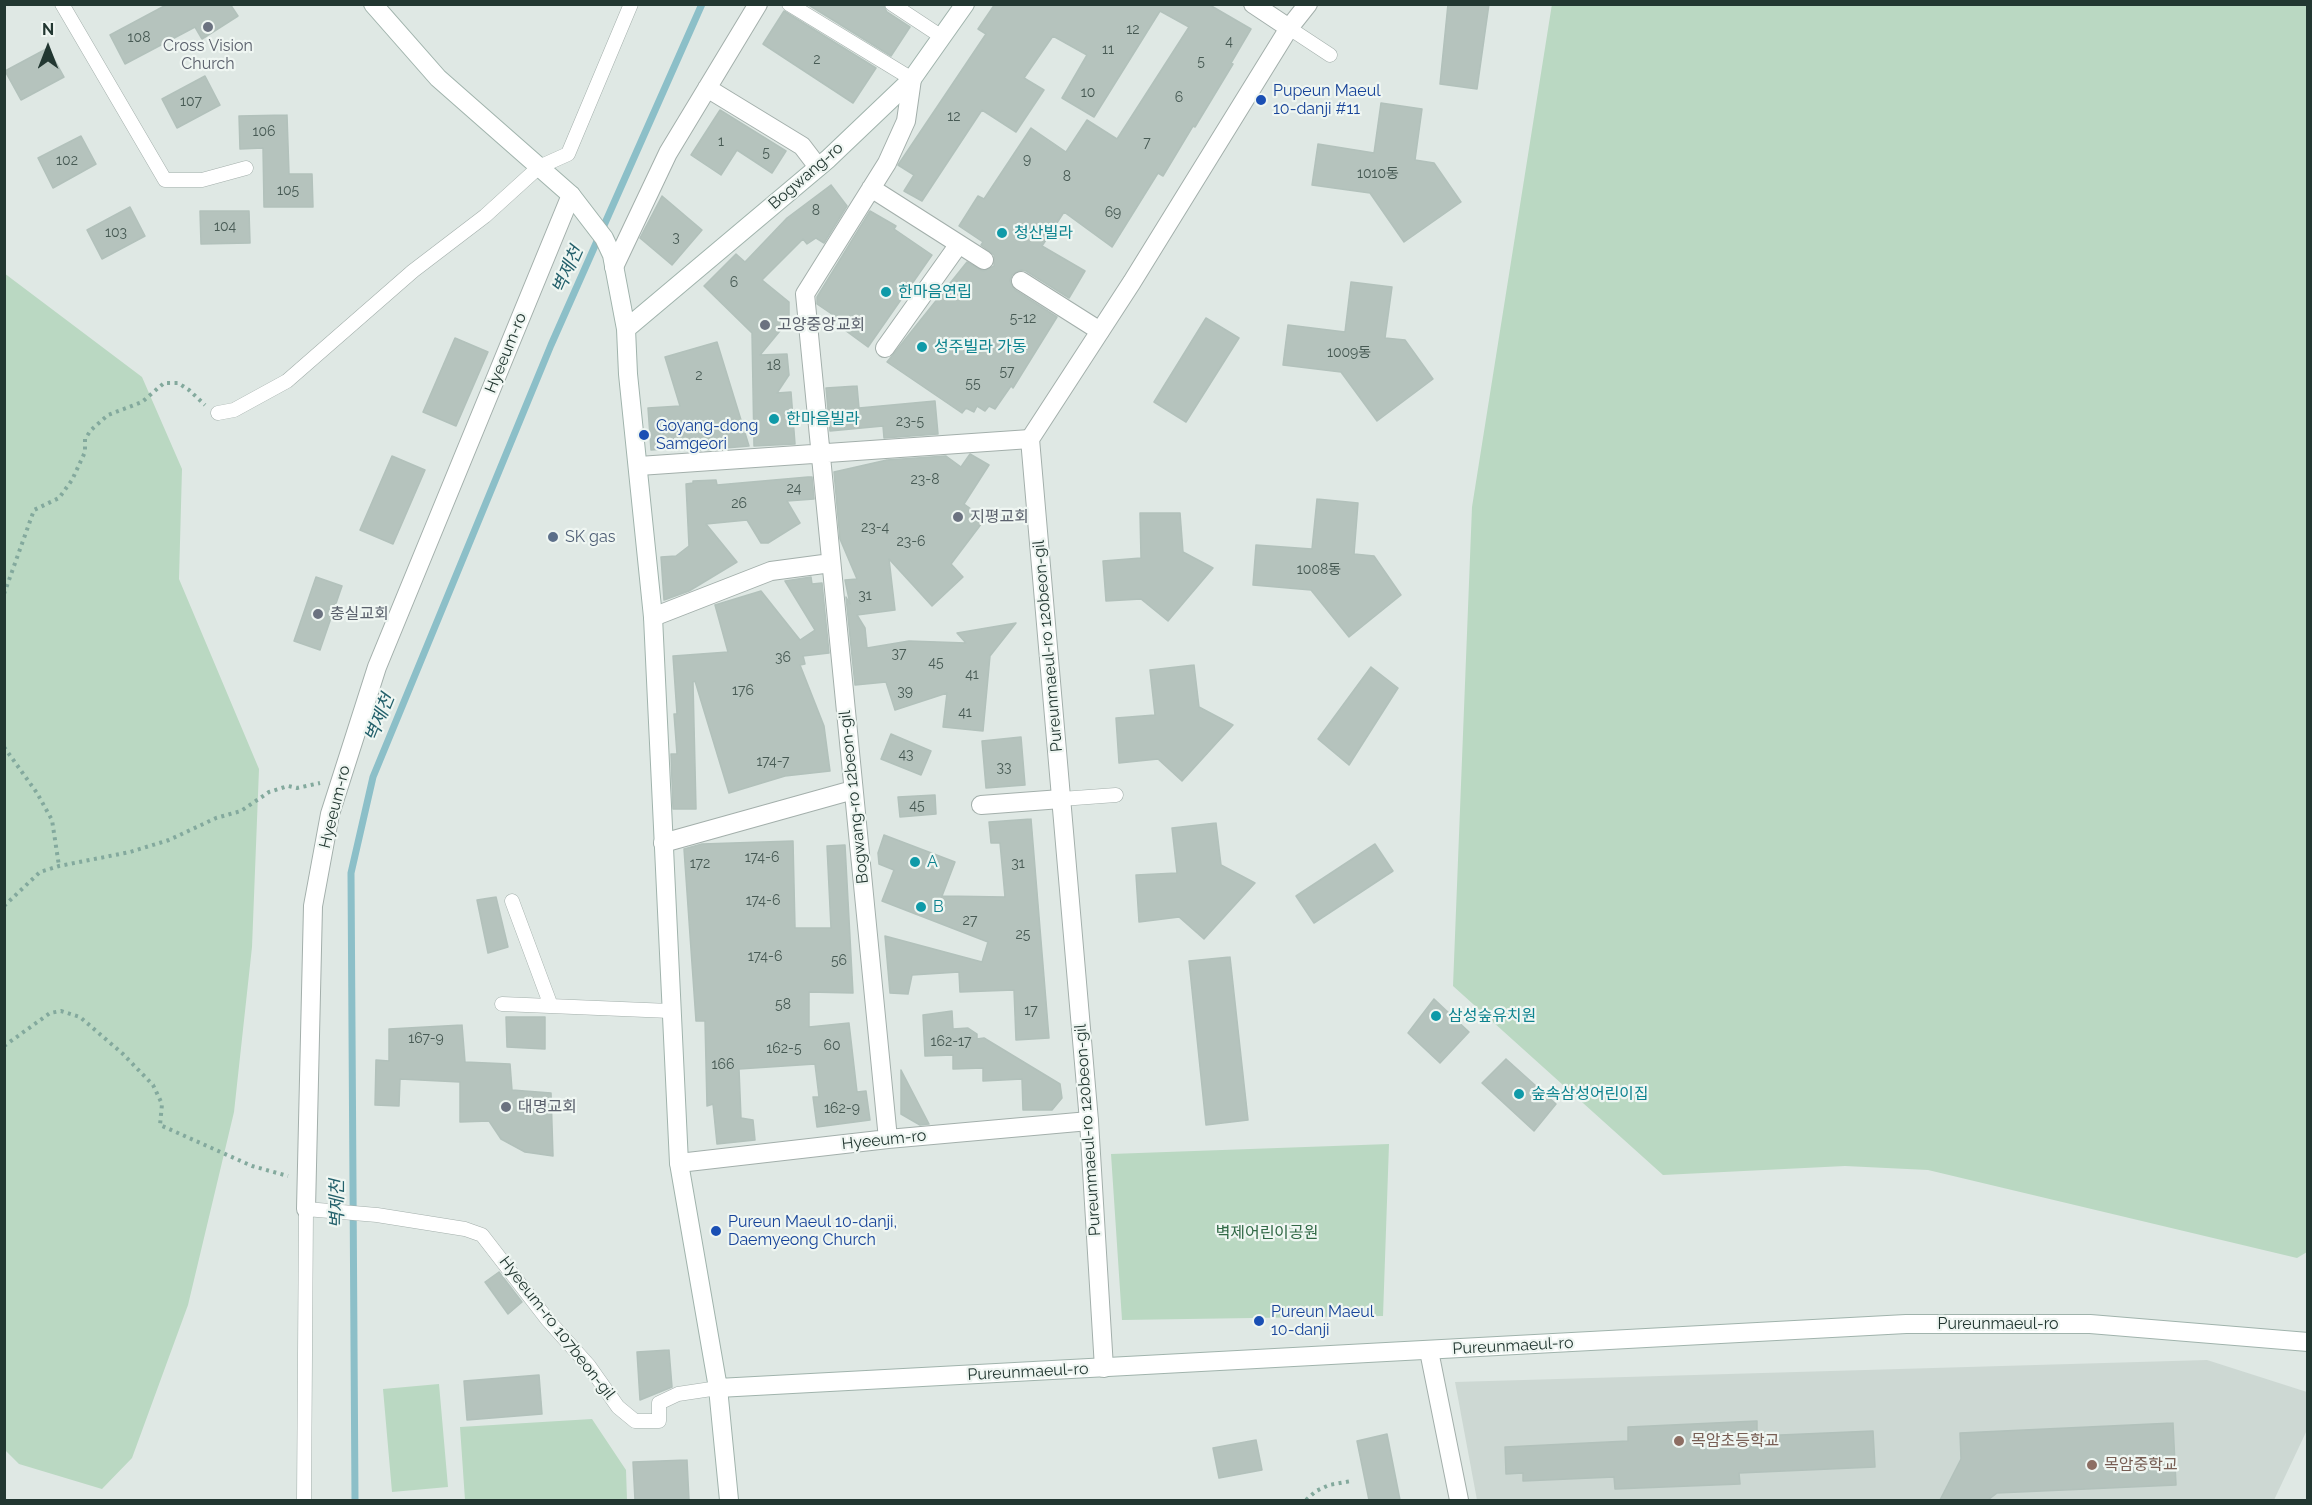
<!DOCTYPE html>
<html>
<head>
<meta charset="utf-8">
<style>
	body { margin:0 }
	#map { position:relative; width:2312px; height:1505px; overflow:hidden; background:#dfe8e4; font-family:Raleway,sans-serif }
	canvas { display:block }
	.frame { position:absolute; inset:0; border:6px solid #223731; pointer-events:none }
	.north { position:absolute; left:18px; top:18px; width:60px; height:60px; -webkit-text-stroke:4px #eff6f2; paint-order:stroke; rotate:0deg; font-size:16px; font-weight:700; line-height:24px; text-align:center; color:#223731 }
	.north::after { content:''; display:block; margin:auto; width:21px; height:27px; background:#223731; clip-path:polygon(50% 0,100% 100%,50% 72%,0 100%) }
</style>
</head>
<body>
<div id="map">
<canvas width="2312" height="1505"></canvas>
<div class="frame"></div>
<div class="north">N</div>
</div>
<script>
const c = document.querySelector('canvas').getContext('2d');
c.lineJoin = 'round';
function paint(path, color) {
  c.fillStyle = color;
  c.fill(path, 'evenodd');
}
function shape(rows) {
  const path = new Path2D();
  for (const r of rows) {
    path.moveTo(r[0], r[1]);
    for (let i = 2; i < r.length; i += 2) path.lineTo(r[i], r[i + 1]);
  }
  return path;
}
function trace(path, color, width, dash) {
  c.strokeStyle = color;
  c.lineWidth = width;
  c.lineCap = dash ? 'butt' : 'round';
  c.setLineDash(dash || []);
  c.stroke(path);
}
function write(font, color, halo, rows, align = 'center') {
  c.font = font + ' Raleway,"Noto Sans KR",sans-serif';
  c.lineWidth = 4.5;
  c.setLineDash([]);
  c.textBaseline = 'middle';
  c.strokeStyle = halo;
  c.fillStyle = color;
  for (const [text, x, y, turn = 0] of rows) {
    c.save();
    c.translate(x, y);
    c.rotate((+turn || 0) * Math.PI / 180);
    c.textAlign = isNaN(turn) ? turn : align;
    if (halo) c.strokeText(text, 0, 0);
    c.fillText(text, 0, 0);
    c.restore();
  }
}
const built = shape([
	[2207,1360,2307,1392,2307,1430,2274,1500,1477,1500,1455,1382]
]);
const green = shape([
	[1552,4,2307,5,2307,1252,2297,1258,1928,1170,1845,1166,1663,1175,1453,986,1472,507],
	[4,273,142,377,182,469,179,579,259,769,252,947,234,1112,188,1305,132,1458,102,1489,19,1464,5,1450],
	[1389,1144,1383,1316,1122,1320,1111,1154],
	[439,1384,448,1487,392,1492,383,1389],
	[592,1419,626,1470,627,1500,465,1500,460,1427]
]);
const stream = shape([
	[355,1500,351,873,373,777,551,345,702,4]
]);
const building = shape([
	[168,4,230,4,238,16,202,39,195,27,125,64,110,35,168,4],
	[807,4,883,4,887,12,910,27,891,56,807,4],
	[995,4,1208,4,1251,29,1231,63,1233,64,1195,127,1193,126,1163,176,1158,173,1112,247,1064,212,1042,246,1085,271,1069,298,1026,271,1021,270,1012,275,1010,281,1015,290,1057,317,1013,388,1011,386,995,409,989,406,985,411,977,406,974,412,966,408,962,413,887,362,967,262,983,271,994,266,994,255,981,245,983,242,959,226,978,196,984,199,1031,128,1066,152,1087,120,1117,139,1189,27,1160,11,1094,117,1062,98,1087,55,1053,36,1024,78,1044,90,1016,132,982,110,922,201,904,191,914,175,898,165,986,34,978,29,995,4],
	[1448,4,1489,4,1477,89,1440,84,1448,4],
	[784,11,876,68,853,103,763,44,784,11],
	[48,48,64,77,21,100,5,71,48,48],
	[205,76,220,105,177,128,162,99,205,76],
	[1381,103,1422,109,1415,160,1434,163,1461,202,1404,242,1370,193,1312,185,1318,144,1374,153,1381,103],
	[720,110,786,151,772,173,737,150,721,175,691,155,720,110],
	[287,115,289,174,312,174,313,207,264,207,263,148,240,149,239,116,287,115],
	[81,136,96,164,53,188,38,158,81,136],
	[831,185,847,206,824,243,816,238,807,244,803,239,762,280,789,302,789,320,760,355,787,354,789,375,777,393,791,392,795,444,754,446,752,333,704,286,736,254,745,262,787,218,831,185],
	[662,196,702,230,672,265,640,238,662,196],
	[130,207,145,236,102,259,87,230,130,207],
	[200,211,249,211,250,243,201,244,200,211],
	[870,211,896,226,894,229,932,255,868,347,842,328,845,323,817,304,817,297,870,211],
	[1351,282,1392,287,1385,338,1405,340,1433,379,1377,421,1341,372,1283,365,1288,325,1345,332,1351,282],
	[1206,318,1239,338,1186,422,1154,402,1206,318],
	[455,338,488,352,456,426,423,412,455,338],
	[717,342,749,446,690,451,690,447,651,450,648,408,680,406,665,357,717,342],
	[857,386,859,408,935,401,938,434,884,438,883,426,830,431,826,388,857,386],
	[970,454,989,465,964,504,985,519,951,564,963,577,932,606,889,559,895,610,857,615,865,628,867,648,909,641,966,643,957,633,1016,623,990,656,983,731,943,727,947,693,895,710,886,682,855,685,846,597,850,604,845,580,857,579,840,539,834,472,887,460,946,456,961,467,970,454],
	[392,456,425,470,393,544,360,530,392,456],
	[808,477,812,477,814,499,787,501,800,523,768,543,761,543,747,520,706,524,737,562,689,591,664,600,661,557,676,556,689,546,686,484,693,483,693,481,716,480,717,485,808,477],
	[1317,499,1358,503,1354,554,1374,556,1401,595,1349,637,1311,590,1253,585,1256,545,1312,549,1317,499],
	[1140,513,1180,513,1183,552,1213,568,1168,621,1141,599,1106,601,1103,561,1141,558,1140,513],
	[316,577,342,586,320,650,294,641,316,577],
	[811,577,812,584,822,583,829,653,803,656,805,664,800,665,824,726,830,771,785,776,729,793,695,681,693,682,696,809,673,809,671,754,677,754,674,714,677,714,673,656,728,652,715,605,761,591,800,640,815,630,785,581,811,577],
	[1194,665,1199,707,1233,725,1182,781,1158,759,1119,763,1116,718,1155,715,1150,670,1194,665],
	[1371,667,1398,688,1349,765,1318,739,1371,667],
	[891,734,931,751,921,775,881,759,891,734],
	[1021,737,1025,785,986,788,982,741,1021,737],
	[935,795,936,814,900,817,898,797,935,795],
	[1031,819,1049,1038,1016,1040,1014,990,960,992,959,972,912,975,908,994,890,993,885,936,982,962,988,942,882,901,894,870,879,864,878,853,884,835,955,862,942,896,1005,897,1000,843,991,843,989,822,1031,819],
	[1216,823,1221,865,1255,883,1204,939,1179,917,1139,922,1136,875,1177,873,1172,828,1216,823],
	[793,841,795,928,831,928,827,846,845,845,853,993,809,992,809,1027,849,1023,857,1092,866,1091,870,1120,817,1127,813,1097,819,1097,815,1064,739,1069,741,1118,753,1120,755,1140,717,1144,713,1104,707,1106,705,1021,696,1021,684,849,702,844,793,841],
	[1375,844,1393,871,1314,923,1296,896,1375,844],
	[496,897,508,947,488,953,477,900,496,897],
	[1230,957,1248,1120,1206,1125,1189,961,1230,957],
	[1434,999,1469,1032,1440,1063,1408,1033,1434,999],
	[952,1011,953,1029,968,1028,977,1034,977,1039,984,1038,1060,1084,1062,1098,1052,1110,1023,1110,1022,1079,983,1081,983,1068,953,1069,953,1055,925,1056,923,1015,952,1011],
	[506,1017,545,1017,545,1049,507,1047,506,1017],
	[462,1025,465,1062,510,1064,512,1090,551,1093,553,1156,525,1152,501,1139,489,1121,460,1122,460,1082,400,1079,399,1106,375,1105,376,1060,389,1061,389,1029,462,1025],
	[1506,1059,1556,1104,1534,1131,1482,1083,1506,1059],
	[901,1070,929,1124,920,1125,901,1114,901,1070],
	[499,1272,522,1302,508,1314,485,1282,499,1272],
	[669,1350,672,1387,640,1400,637,1352,669,1350],
	[539,1375,542,1414,467,1420,464,1381,539,1375],
	[1757,1421,1757,1436,1873,1431,1875,1467,1739,1473,1740,1484,1615,1489,1614,1477,1523,1481,1523,1473,1506,1474,1505,1447,1628,1441,1628,1427,1757,1421],
	[2173,1423,2176,1485,1997,1493,1988,1500,1940,1500,1961,1459,1960,1433,2173,1423],
	[1387,1434,1400,1500,1369,1500,1357,1441,1387,1434],
	[1256,1440,1262,1470,1219,1478,1213,1448,1256,1440],
	[687,1460,689,1500,635,1500,633,1462,687,1460]
]);
const path = shape([
	[4,594,34,510,59,498,72,480,85,452,85,439,91,430,108,415,142,402,164,383,178,383,189,390,205,405],
	[4,747,37,793,52,820,59,866],
	[4,906,40,872,59,866,130,852,169,840,216,818,241,811,269,792,288,786,297,788,320,783],
	[4,1046,50,1013,61,1011,80,1017,123,1054,153,1085,162,1104,160,1125,252,1166,288,1176],
	[1306,1500,1316,1491,1329,1485,1351,1481]
]);
const service = shape([
	[62,4,165,180,202,180,246,168],
	[789,4,912,79],
	[892,4,942,37],
	[1289,28,1330,55],
	[218,413,234,410,287,381,413,271,485,216,539,167,568,154,631,4],
	[1061,799,1116,795],
	[512,901,551,1006],
	[502,1004,670,1011],
	[304,1500,306,1209,377,1215,465,1229,482,1235,547,1319,589,1366,618,1407,635,1421,659,1421,659,1403,678,1394,718,1388]
]);
const minor = shape([
	[1253,4,1289,28],
	[707,88,802,146,818,167],
	[871,188,984,260],
	[614,267,668,153,758,4],
	[1021,281,1100,331],
	[885,348,959,244],
	[639,466,1030,439],
	[653,617,771,571,831,563],
	[981,805,1061,799],
	[663,843,853,790],
	[888,1139,805,294,887,163,906,121,912,79],
	[679,1163,888,1139,1089,1121],
	[306,1209,313,906,330,814,377,667,571,195],
	[1429,1351,1459,1500]
]);
const tertiary = shape([
	[1104,1368,1089,1121,1030,439,1132,282,1289,28,1308,4]
]);
const secondary = shape([
	[373,4,438,78,571,195,604,238,612,255,626,329,628,374,653,617,679,1163,718,1388,729,1500],
	[626,329,828,159,912,79,965,4],
	[718,1388,1906,1324,2090,1324,2308,1342]
]);
const markers = [
	[208,27,6,"#6b7280"],
	[1261,100,6,"#1a4fb4"],
	[1002,233,6,"#0f9aa8"],
	[886,292,6,"#0f9aa8"],
	[765,325,6,"#6b7280"],
	[922,347,6,"#0f9aa8"],
	[774,419,6,"#0f9aa8"],
	[644,435,6,"#1a4fb4"],
	[958,517,6,"#6b7280"],
	[553,537,6,"#5c6f8a"],
	[318,614,6,"#6b7280"],
	[915,862,6,"#0f9aa8"],
	[921,907,6,"#0f9aa8"],
	[1436,1016,6,"#0f9aa8"],
	[1519,1094,6,"#0f9aa8"],
	[506,1107,6,"#6b7280"],
	[716,1231,6,"#1a4fb4"],
	[1259,1321,6,"#1a4fb4"],
	[1679,1441,6,"#8d6e63"],
	[2092,1465,6,"#8d6e63"]
];
const numberNames = [
	["12",1133,30],
	["108",139,38],
	["4",1229,42],
	["11",1108,50],
	["2",817,60],
	["5",1201,62],
	["10",1088,93],
	["6",1179,98],
	["107",191,102],
	["12",954,117],
	["106",264,132],
	["1",721,142],
	["7",1147,143],
	["5",766,153],
	["9",1027,160],
	["102",67,161],
	["1010동",1378,174],
	["8",1067,177],
	["105",288,191],
	["8",816,211],
	["69",1113,213],
	["104",225,227],
	["103",116,233],
	["3",676,238],
	["6",734,283],
	["5-12",1023,319],
	["1009동",1349,353],
	["18",774,366],
	["57",1007,372],
	["2",699,376],
	["55",973,384],
	["23-5",910,422],
	["23-8",925,480],
	["24",794,489],
	["26",739,504],
	["23-4",875,528],
	["23-6",911,542],
	["1008동",1319,570],
	["31",865,596],
	["37",899,654],
	["36",783,658],
	["45",936,663],
	["41",972,675],
	["176",743,691],
	["39",905,692],
	["41",965,713],
	["43",906,755],
	["174-7",773,762],
	["33",1004,768],
	["45",917,806],
	["174-6",762,858],
	["172",700,864],
	["31",1018,864],
	["174-6",763,901],
	["27",970,921],
	["25",1023,935],
	["174-6",765,957],
	["56",839,961],
	["58",783,1005],
	["17",1031,1011],
	["167-9",426,1039],
	["162-17",951,1042],
	["60",832,1046],
	["162-5",784,1049],
	["166",723,1065],
	["162-9",842,1109]
];
const worshipNames = [
	["Cross Vision",208,46,"center"],
	["Church",208,64,"center"],
	["고양중앙교회",777,325],
	["지평교회",970,517],
	["충실교회",330,614],
	["대명교회",518,1107]
];
const transitNames = [
	["Pupeun Maeul",1273,91],
	["10-danji #11",1273,109],
	["Goyang-dong",656,426],
	["Samgeori",656,444],
	["Pureun Maeul 10-danji,",728,1222],
	["Daemyeong Church",728,1240],
	["Pureun Maeul",1271,1312],
	["10-danji",1271,1330]
];
const streetNames = [
	["Bogwang-ro",806,176,-41],
	["Hyeeum-ro",506,353,-68],
	["Pureunmaeul-ro 120beon-gil",1048,646,-95],
	["Bogwang-ro 12beon-gil",854,797,-96],
	["Hyeeum-ro",335,807,-76],
	["Pureunmaeul-ro 120beon-gil",1088,1130,-94],
	["Hyeeum-ro",884,1140,-6],
	["Pureunmaeul-ro",1998,1324],
	["Hyeeum-ro 107beon-gil",557,1328,52],
	["Pureunmaeul-ro",1513,1346,-3],
	["Pureunmaeul-ro",1028,1372,-3]
];
const cultureNames = [
	["청산빌라",1014,233],
	["한마음연립",898,292],
	["성주빌라 가동",934,347],
	["한마음빌라",786,419],
	["A",927,862],
	["B",933,907],
	["삼성숲유치원",1448,1016],
	["숲속삼성어린이집",1531,1094]
];
const serviceNames = [
	["SK gas",565,537]
];
const parkNames = [
	["벽제어린이공원",1267,1233]
];
const educationNames = [
	["목암초등학교",1691,1441],
	["목암중학교",2104,1465]
];
const waterNames = [
	["벽제천",568,270,-66],
	["벽제천",380,718,-68],
	["벽제천",338,1204,-90]
];
paint(built, '#cdd8d3');
paint(green, '#bad8c2');
trace(stream, '#8cbfc8', 7);
paint(building, '#b5c3bd');
trace(building, '#b2c1bb', 1.5);
trace(service, '#a3afab', 15);
trace(minor, '#a3afab', 20);
trace(tertiary, '#a3afab', 20);
trace(secondary, '#a0b3ac', 20);
trace(path, '#83a99d', 4, [3, 4.5]);
trace(service, '#fff', 14);
trace(minor, '#fff', 18);
trace(tertiary, '#fff', 18);
trace(secondary, '#fff', 18);
for (const [x, y, r, color] of markers) {
  const dot = new Path2D();
  dot.arc(x, y, r, 0, 2 * Math.PI);
  c.fillStyle = color;
  c.fill(dot);
  trace(dot, '#eff6f2', 2);
}
write('14px', '#475a54', null, numberNames);
write('16px', '#5b616d', '#eff6f2', worshipNames, 'left');
write('16px', '#164399', '#eff6f2', transitNames, 'left');
write('16px', '#223731', '#eff6f2', streetNames);
write('16px', '#0d838f', '#eff6f2', cultureNames, 'left');
write('16px', '#4e5e75', '#eff6f2', serviceNames, 'left');
write('16px', '#316946', '#eff6f2', parkNames);
write('16px', '#785e54', '#eff6f2', educationNames, 'left');
write('italic 18px', '#23606b', '#eff6f2', waterNames);
</script>
</body>
</html>
